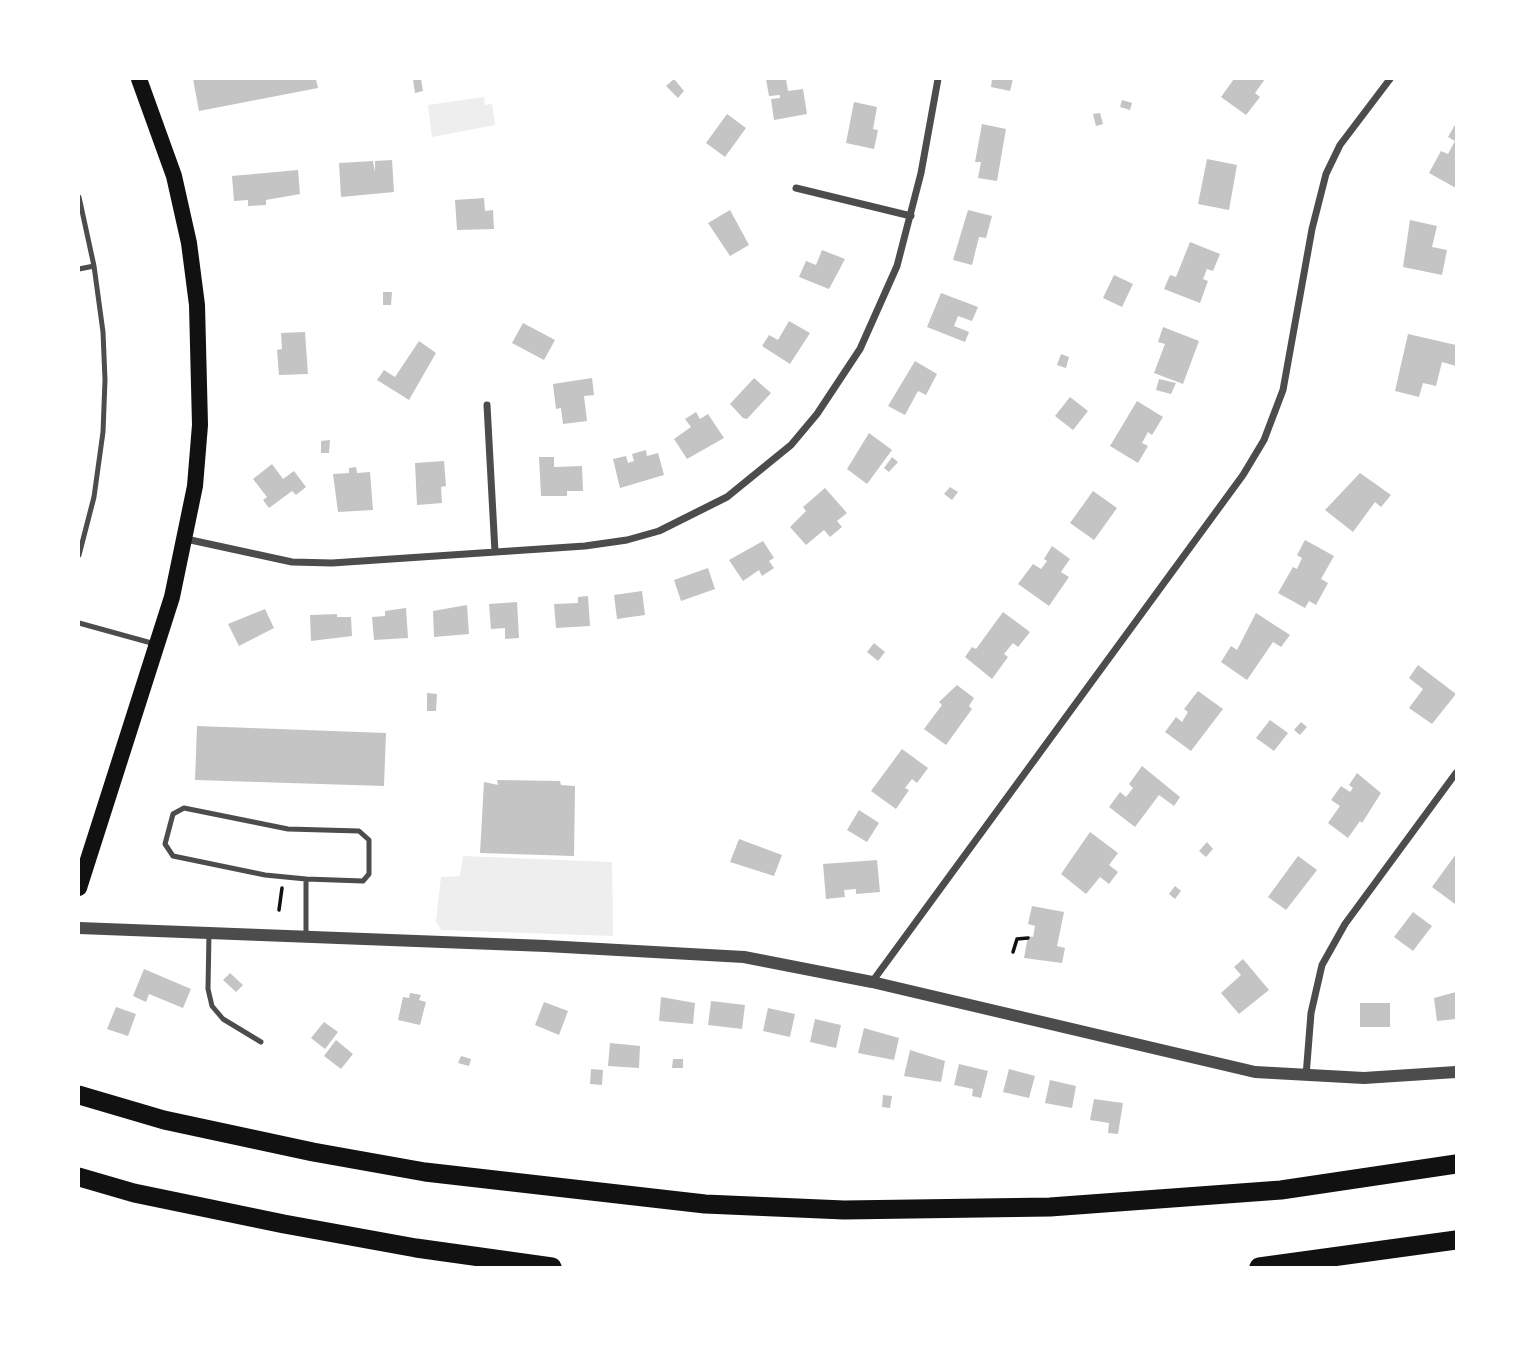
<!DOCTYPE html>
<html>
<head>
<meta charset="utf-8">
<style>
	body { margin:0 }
	#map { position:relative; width:1535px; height:1346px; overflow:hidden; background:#fff; font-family:Mulish,sans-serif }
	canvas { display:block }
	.frame { position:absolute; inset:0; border:80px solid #fff; pointer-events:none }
</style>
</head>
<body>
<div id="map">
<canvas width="1535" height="1346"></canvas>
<div class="frame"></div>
</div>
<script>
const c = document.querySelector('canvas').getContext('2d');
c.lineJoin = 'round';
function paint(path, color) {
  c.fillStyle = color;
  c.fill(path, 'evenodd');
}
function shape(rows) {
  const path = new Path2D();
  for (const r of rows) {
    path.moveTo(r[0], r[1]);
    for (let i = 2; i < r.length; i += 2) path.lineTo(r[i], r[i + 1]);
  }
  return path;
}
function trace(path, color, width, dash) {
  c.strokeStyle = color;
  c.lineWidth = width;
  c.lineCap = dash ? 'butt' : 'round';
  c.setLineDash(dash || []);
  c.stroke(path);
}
const green = shape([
	[484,97,485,105,492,104,495,125,432,137,428,105],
	[463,856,612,862,613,936,441,930,436,921,441,877,460,876]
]);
const building = shape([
	[193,79,316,79,318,88,199,111],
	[413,79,421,79,423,91,415,93],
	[674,79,684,91,678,98,666,86],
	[766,79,786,79,788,91,803,89,807,114,774,120,771,99,780,98,780,95,769,96],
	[992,79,1013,79,1010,91,991,87],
	[1234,79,1265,79,1255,93,1260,97,1246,115,1221,97],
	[1122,100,1132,103,1130,110,1120,107],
	[854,102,877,107,873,129,878,130,874,149,846,143],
	[1100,113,1103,124,1096,126,1093,114],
	[727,114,746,128,725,157,706,143],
	[1456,123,1456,188,1429,173,1441,151,1448,154,1455,141,1448,137],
	[982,124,1006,129,997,181,978,178,981,162,975,162],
	[1207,159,1237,165,1229,210,1198,204],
	[392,160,394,192,341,197,339,163,373,161,375,172,375,161],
	[298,170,300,194,266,200,266,205,248,206,248,200,234,201,232,176],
	[484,198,485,211,493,210,494,229,457,230,455,200],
	[730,210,749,245,730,256,708,223],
	[968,210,992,216,986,238,979,237,972,265,953,260],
	[1410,220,1437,226,1432,247,1447,250,1442,275,1403,267],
	[1190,242,1220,254,1213,271,1207,269,1203,279,1208,281,1200,303,1164,289,1170,275,1176,277],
	[822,250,845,259,829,289,799,277,806,261,816,265],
	[1114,275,1133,284,1122,307,1103,298],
	[383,292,392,292,391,305,383,305],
	[941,293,978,307,972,321,958,316,954,326,969,332,965,342,927,327],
	[789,321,810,333,790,364,762,346,769,335,778,340],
	[523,323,555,340,544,360,512,343],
	[1163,327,1199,341,1183,384,1154,373,1165,344,1158,342],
	[305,332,308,374,279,375,277,350,282,349,281,333],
	[1408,334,1456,345,1456,366,1442,362,1436,386,1423,383,1419,397,1395,391],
	[419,341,436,353,409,400,377,380,384,370,395,377],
	[1061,354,1069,357,1066,368,1057,365],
	[915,361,937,374,926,395,918,391,905,415,888,406],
	[592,378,594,395,584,396,587,421,563,424,561,408,556,409,553,384],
	[754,378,771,393,747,419,743,418,730,404],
	[1159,379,1176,383,1171,394,1156,390],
	[1070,397,1088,411,1073,430,1055,416],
	[1137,401,1163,417,1152,435,1148,432,1142,443,1148,446,1138,463,1110,446],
	[696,412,700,419,708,414,724,438,687,459,674,439,691,427,685,419],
	[869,433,892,450,867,484,847,469],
	[330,440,329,453,321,453,321,441],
	[646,450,647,456,658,453,664,475,620,488,613,459,626,456,628,463,634,461,632,454],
	[539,457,554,457,554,467,582,466,583,491,567,491,567,496,541,496],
	[892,457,898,462,889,472,884,468],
	[444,461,446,486,441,487,442,503,417,505,415,463],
	[272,464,283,479,294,471,306,487,296,495,292,491,269,508,263,500,267,497,253,479],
	[356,467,357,473,370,472,373,510,338,512,333,474,349,473,349,468],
	[1360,473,1391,495,1381,507,1375,502,1353,532,1325,510],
	[950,487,958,492,952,500,944,494],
	[825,488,847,513,837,521,842,527,830,537,824,530,806,545,790,527,806,511,803,507],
	[1093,491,1117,508,1094,540,1070,523],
	[1305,540,1334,556,1321,579,1328,583,1316,605,1309,601,1305,608,1278,593,1293,567,1297,569,1302,558,1297,555],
	[763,541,774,558,769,561,774,568,762,576,759,570,743,581,729,560],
	[1052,546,1070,559,1061,572,1069,577,1049,606,1018,584,1033,564,1041,569,1047,561,1044,559],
	[708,568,715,589,681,601,674,580],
	[642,591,645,615,617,619,614,595],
	[588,596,590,626,556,628,554,604,578,603,578,597],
	[517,602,519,638,505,639,505,628,491,629,489,604],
	[467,605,469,634,434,637,433,611],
	[406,608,408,638,374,640,372,617,385,616,385,611],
	[265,609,274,628,239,646,228,624],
	[1003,612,1030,632,1018,647,1013,643,1004,654,1008,657,992,679,965,657,972,647,976,649],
	[1256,613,1290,635,1281,647,1273,642,1247,680,1221,662,1231,646,1237,650],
	[337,614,337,617,351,617,352,636,311,641,310,615],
	[874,643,885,652,878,661,867,652],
	[1418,665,1456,694,1432,724,1409,708,1423,689,1409,678],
	[957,685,974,698,969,706,972,709,946,745,924,729,942,705,939,702],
	[1198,691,1223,709,1191,751,1165,732,1176,717,1182,722,1188,712,1184,709],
	[427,693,437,694,436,711,427,711],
	[1270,720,1288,733,1274,751,1256,738],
	[1301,722,1307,727,1300,735,1294,730],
	[197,726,386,733,384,786,195,780],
	[902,749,928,768,917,783,912,779,905,788,909,790,896,809,871,791],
	[1142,766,1180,797,1174,806,1159,795,1135,827,1109,807,1120,792,1126,797,1133,788,1129,784],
	[1357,773,1381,793,1362,823,1360,821,1348,838,1328,823,1340,806,1331,800,1341,786,1350,792,1353,788,1349,785],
	[497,780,560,781,561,785,575,786,574,856,480,853,484,782,498,785],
	[859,810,879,823,867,842,847,830],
	[1090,832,1118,853,1109,865,1118,872,1109,884,1100,877,1086,894,1061,874],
	[739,839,782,855,774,876,730,862],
	[1207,842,1213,849,1206,857,1199,851],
	[1456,854,1456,902,1455,904,1432,887],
	[1298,856,1317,870,1286,910,1268,897],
	[877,860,880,892,856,894,856,889,844,890,845,897,826,899,823,864],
	[1175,886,1181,891,1175,899,1169,894],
	[1032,906,1064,912,1057,946,1065,948,1062,963,1024,958,1028,936,1033,937,1035,926,1028,924],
	[1413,912,1432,926,1413,951,1394,937],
	[1243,959,1269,990,1239,1014,1221,993,1241,975,1234,967],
	[144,969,191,989,183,1008,149,994,146,1002,133,996],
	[230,973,243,985,236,992,223,980],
	[1456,992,1456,1019,1437,1021,1434,998],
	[410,993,421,995,419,1000,426,1002,420,1025,398,1020,403,997,409,998],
	[661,997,695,1003,693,1024,659,1021],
	[711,1001,745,1005,742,1029,708,1025],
	[544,1002,568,1011,559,1035,535,1025],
	[1360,1003,1390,1003,1390,1027,1360,1027],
	[116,1007,136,1014,128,1036,107,1029],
	[768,1008,795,1014,790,1037,763,1031],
	[815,1019,841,1025,836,1048,810,1042],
	[324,1022,338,1032,325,1049,311,1038],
	[864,1028,899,1038,894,1060,858,1053],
	[336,1040,353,1054,341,1069,324,1056],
	[610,1043,640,1046,639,1068,608,1066],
	[910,1050,945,1061,941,1082,904,1076],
	[461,1056,471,1059,469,1066,458,1063],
	[673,1059,683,1059,683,1068,672,1068],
	[959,1064,988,1071,981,1098,972,1096,973,1089,954,1085],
	[591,1069,603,1070,602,1085,590,1084],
	[1009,1069,1035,1076,1029,1098,1003,1092],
	[1050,1080,1076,1086,1072,1108,1045,1103],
	[883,1095,892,1096,890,1108,882,1107],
	[1094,1099,1123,1103,1118,1134,1108,1133,1109,1123,1090,1120]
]);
const path = shape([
	[279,910,282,888],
	[1013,952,1017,939,1028,938]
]);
const service = shape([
	[79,197,94,266],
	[79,269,94,266,103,332,105,380,103,432,94,497,79,555],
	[79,623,155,644],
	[306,879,265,875,173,856,165,844,173,814,184,808,288,829,359,831,369,840,369,874,363,881,306,879,306,937],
	[209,933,208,989,212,1006,223,1019,261,1042]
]);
const minor = shape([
	[796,188,911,216],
	[487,405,495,552],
	[186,539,292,562,332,563,585,546,627,540,659,531,727,497,791,445,817,414,860,349,897,266,921,173,938,79],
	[872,982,1243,475,1264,440,1283,390,1312,229,1326,174,1340,145,1390,79],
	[1306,1076,1311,1013,1322,965,1345,924,1456,773]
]);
const tertiary = shape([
	[79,928,546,946,744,957,872,982,1255,1072,1364,1078,1456,1072]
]);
const primary = shape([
	[79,888,172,597,195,486,200,425,197,305,189,243,174,176,139,79]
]);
const motorway = shape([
	[79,1095,164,1120,313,1152,425,1172,705,1204,844,1210,1050,1207,1281,1190,1456,1164],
	[79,1177,134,1193,284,1224,416,1248,552,1267],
	[1259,1267,1456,1240]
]);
paint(green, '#eee');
paint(building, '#c4c4c4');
trace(path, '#111', 3.5);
trace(service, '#4c4c4c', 5);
trace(minor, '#4c4c4c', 7);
trace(tertiary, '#4c4c4c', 12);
trace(primary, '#111', 16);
trace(motorway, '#111', 19);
</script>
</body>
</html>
